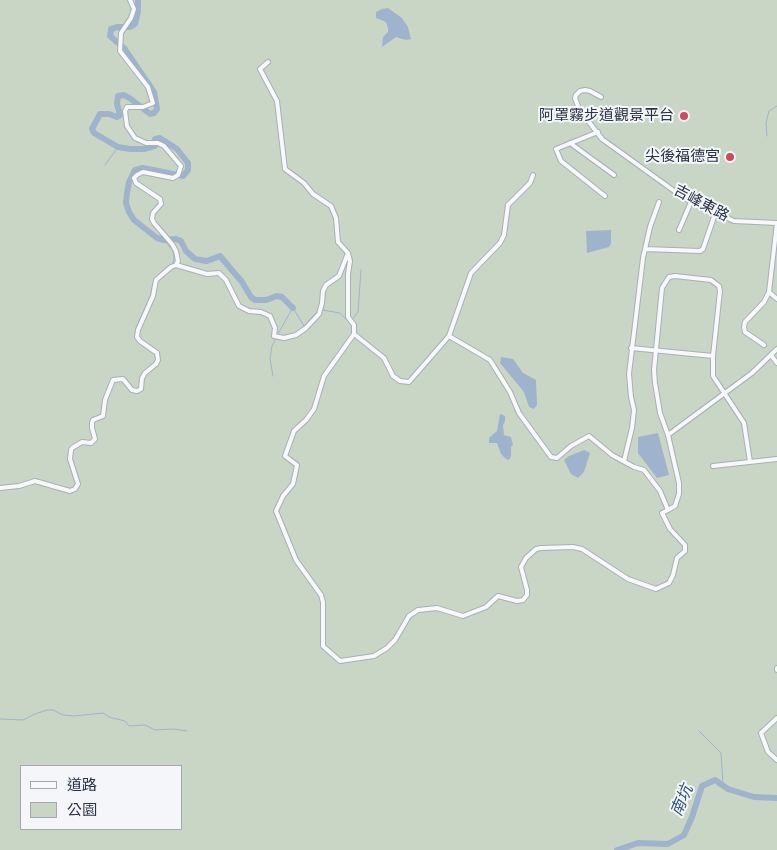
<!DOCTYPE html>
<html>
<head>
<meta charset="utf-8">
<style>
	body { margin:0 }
	#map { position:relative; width:777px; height:850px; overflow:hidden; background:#e4e7ec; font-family:Jost,"Noto Sans TC",sans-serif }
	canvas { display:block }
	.legend { position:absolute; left:20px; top:765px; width:162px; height:65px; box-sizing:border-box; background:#f4f6f9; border:1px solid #a4a8b1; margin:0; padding:6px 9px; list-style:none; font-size:15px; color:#2b3445 }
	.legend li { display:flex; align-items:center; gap:10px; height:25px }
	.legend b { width:25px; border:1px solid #a4a8b1 }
</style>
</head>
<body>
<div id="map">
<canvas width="777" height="850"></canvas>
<ul class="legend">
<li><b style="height:6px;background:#f7f8fa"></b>道路</li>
<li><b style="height:14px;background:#c9d6c5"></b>公園</li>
</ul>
</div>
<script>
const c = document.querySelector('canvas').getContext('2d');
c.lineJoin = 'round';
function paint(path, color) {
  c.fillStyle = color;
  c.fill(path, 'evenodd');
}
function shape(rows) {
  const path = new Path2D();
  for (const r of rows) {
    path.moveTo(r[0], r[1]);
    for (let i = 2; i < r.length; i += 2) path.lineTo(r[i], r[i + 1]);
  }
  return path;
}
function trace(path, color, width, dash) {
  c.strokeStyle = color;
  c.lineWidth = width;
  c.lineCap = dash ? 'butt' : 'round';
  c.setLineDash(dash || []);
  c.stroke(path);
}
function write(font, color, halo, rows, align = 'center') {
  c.font = font + ' Jost,"Noto Sans TC",sans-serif';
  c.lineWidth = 4;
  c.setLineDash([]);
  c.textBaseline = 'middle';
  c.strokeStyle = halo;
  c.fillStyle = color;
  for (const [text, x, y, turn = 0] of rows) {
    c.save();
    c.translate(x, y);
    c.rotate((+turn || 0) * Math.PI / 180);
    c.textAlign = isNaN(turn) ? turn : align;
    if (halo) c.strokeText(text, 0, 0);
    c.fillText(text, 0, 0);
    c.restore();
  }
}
const green = shape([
	[0,0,777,0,777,850,0,850],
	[21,766,181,766,181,829,21,829]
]);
const water = shape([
	[388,8,402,18,408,27,411,39,406,40,396,37,382,47,383,37,388,32,388,28,386,22,376,18,376,12,382,9],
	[611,230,611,244,609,247,587,253,586,231],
	[501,357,513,359,523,373,536,380,537,405,534,409,529,407,524,392,500,363],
	[500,414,505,416,505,421,503,425,504,435,511,437,513,445,511,447,511,456,509,460,506,459,501,454,497,443,489,443,489,438,497,431],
	[658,433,669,475,657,478,638,453,638,437],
	[584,450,590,453,584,472,578,478,571,474,564,460,569,456]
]);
const stream = shape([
	[767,136,766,123,769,111,777,106],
	[105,165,118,147],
	[161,274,167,267,173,264,174,258,173,251,164,240],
	[293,308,304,326,318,311],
	[322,310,340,313,348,321],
	[352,320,358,312,361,270],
	[136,328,150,297,154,280],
	[278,334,292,309],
	[273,376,270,359,272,346,276,338],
	[0,719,23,720,35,714,47,710,53,710,63,715,74,716,103,713,109,717,125,721,129,726,145,725,155,730,174,729,187,731],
	[699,731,721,753,723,785]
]);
const river = shape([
	[138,0,138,11,135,24,130,27,118,27,111,29,110,36,124,48,154,92,157,109,154,113,150,114,131,99,124,95,118,96,117,104,120,115,117,117,109,114,100,114,92,129,94,133,118,147,130,149,144,149,155,146,155,139,160,138,177,149,188,163,188,170,183,176,143,168,135,170,129,182,127,193,126,203,129,212,134,220,157,238,164,240,176,239,181,241,186,251,195,259,207,261,220,256,242,282,251,297,255,300,266,300,277,296,282,297,293,308],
	[617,850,638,843,668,844,684,835,692,817,702,786,715,780,728,789,754,797,777,798]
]);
const minor = shape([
	[268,62,260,69,277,101,285,169,304,183,313,194,331,206,336,218,338,242,348,253,350,261,348,274,348,317,354,325,354,334,324,376,314,409,306,420,294,431,285,456,297,465,293,484,283,496,276,511,296,560,321,595,323,602,323,646,340,661,374,656,387,648,395,640,409,616,418,610,437,608,463,616,486,607,498,596,517,601,523,600,527,595,527,590,521,567,526,558,536,549,541,548,573,547,582,549,628,579,656,589,669,583,673,575,677,558,685,551,685,545,670,529,662,513,668,510],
	[601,97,590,91,585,90,580,91,576,95,575,98,579,109,602,139,684,198,734,221,777,223],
	[598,132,556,149,561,161,605,196],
	[570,143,614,175],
	[679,230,691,202],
	[645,249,700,251,703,249,715,214],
	[176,265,207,274,219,273,226,280,239,306,249,311,261,312,270,316,275,328,274,336,284,338,296,335,306,328,319,314,322,303,323,291,326,285,339,276,348,253],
	[769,292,777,299],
	[354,334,384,358,393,376,400,381,409,382,449,336,471,273,500,243,504,235,508,205,530,183,533,175],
	[449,336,490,360,510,392,519,413,551,457,557,458,571,446,589,436,612,455,634,467,644,470,660,491,668,510,675,506,679,494,679,483,668,435,660,413,655,383,654,370,662,288,669,277,675,276,711,280,719,286,720,291,713,356,713,376,744,423,750,462],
	[764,345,745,332,744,327,745,322,764,302,769,292,777,223],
	[631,348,713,356],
	[771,355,777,363],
	[668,435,752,373,777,349],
	[624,461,632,428,634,410,631,397,629,374,643,258,650,227,659,202],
	[713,466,777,459],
	[0,488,19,486,35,481,70,491,75,489,78,484,70,459,71,450,72,448,82,442,91,443,95,439,92,428,92,423,93,420,103,416,105,400,113,380,123,379,132,390,137,391,141,389,142,378,145,373,156,364,158,360,157,353,140,341,137,337,138,330,153,296,156,280,171,267,176,265,178,261,176,251,172,244,154,223,152,219,153,213,161,204,160,199,136,183,134,178,137,175,143,172,173,178,178,175,181,166,164,146,158,143,146,143,135,138,127,126,125,111,127,107,143,107,153,103,148,87,120,51,121,33,131,18,134,9,130,0],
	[777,668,777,670],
	[777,718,761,733,768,752,777,760]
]);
const markers = [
	[684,116,5,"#d1495b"],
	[730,157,5,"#d1495b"]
];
const poiNames = [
	["阿罩霧步道觀景平台",674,116],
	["尖後福德宮",720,157]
];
const streetNames = [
	["吉峰東路",701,204,28]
];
const waterNames = [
	["南坑",683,801,-67]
];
paint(green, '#c9d6c5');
paint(water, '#9fb4cc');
trace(stream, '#9fb4cc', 1);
trace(river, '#9fb4cc', 6);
trace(minor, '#a9aeb7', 6);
trace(minor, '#f7f8fa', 4);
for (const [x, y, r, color] of markers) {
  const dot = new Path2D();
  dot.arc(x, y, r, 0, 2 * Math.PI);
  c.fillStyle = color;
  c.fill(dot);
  trace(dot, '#f4f6f9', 2);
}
write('15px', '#2b3445', '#f4f6f9', poiNames, 'right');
write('15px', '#2b3445', '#f4f6f9', streetNames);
write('italic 16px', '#34527a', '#f4f6f9', waterNames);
</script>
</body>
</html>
